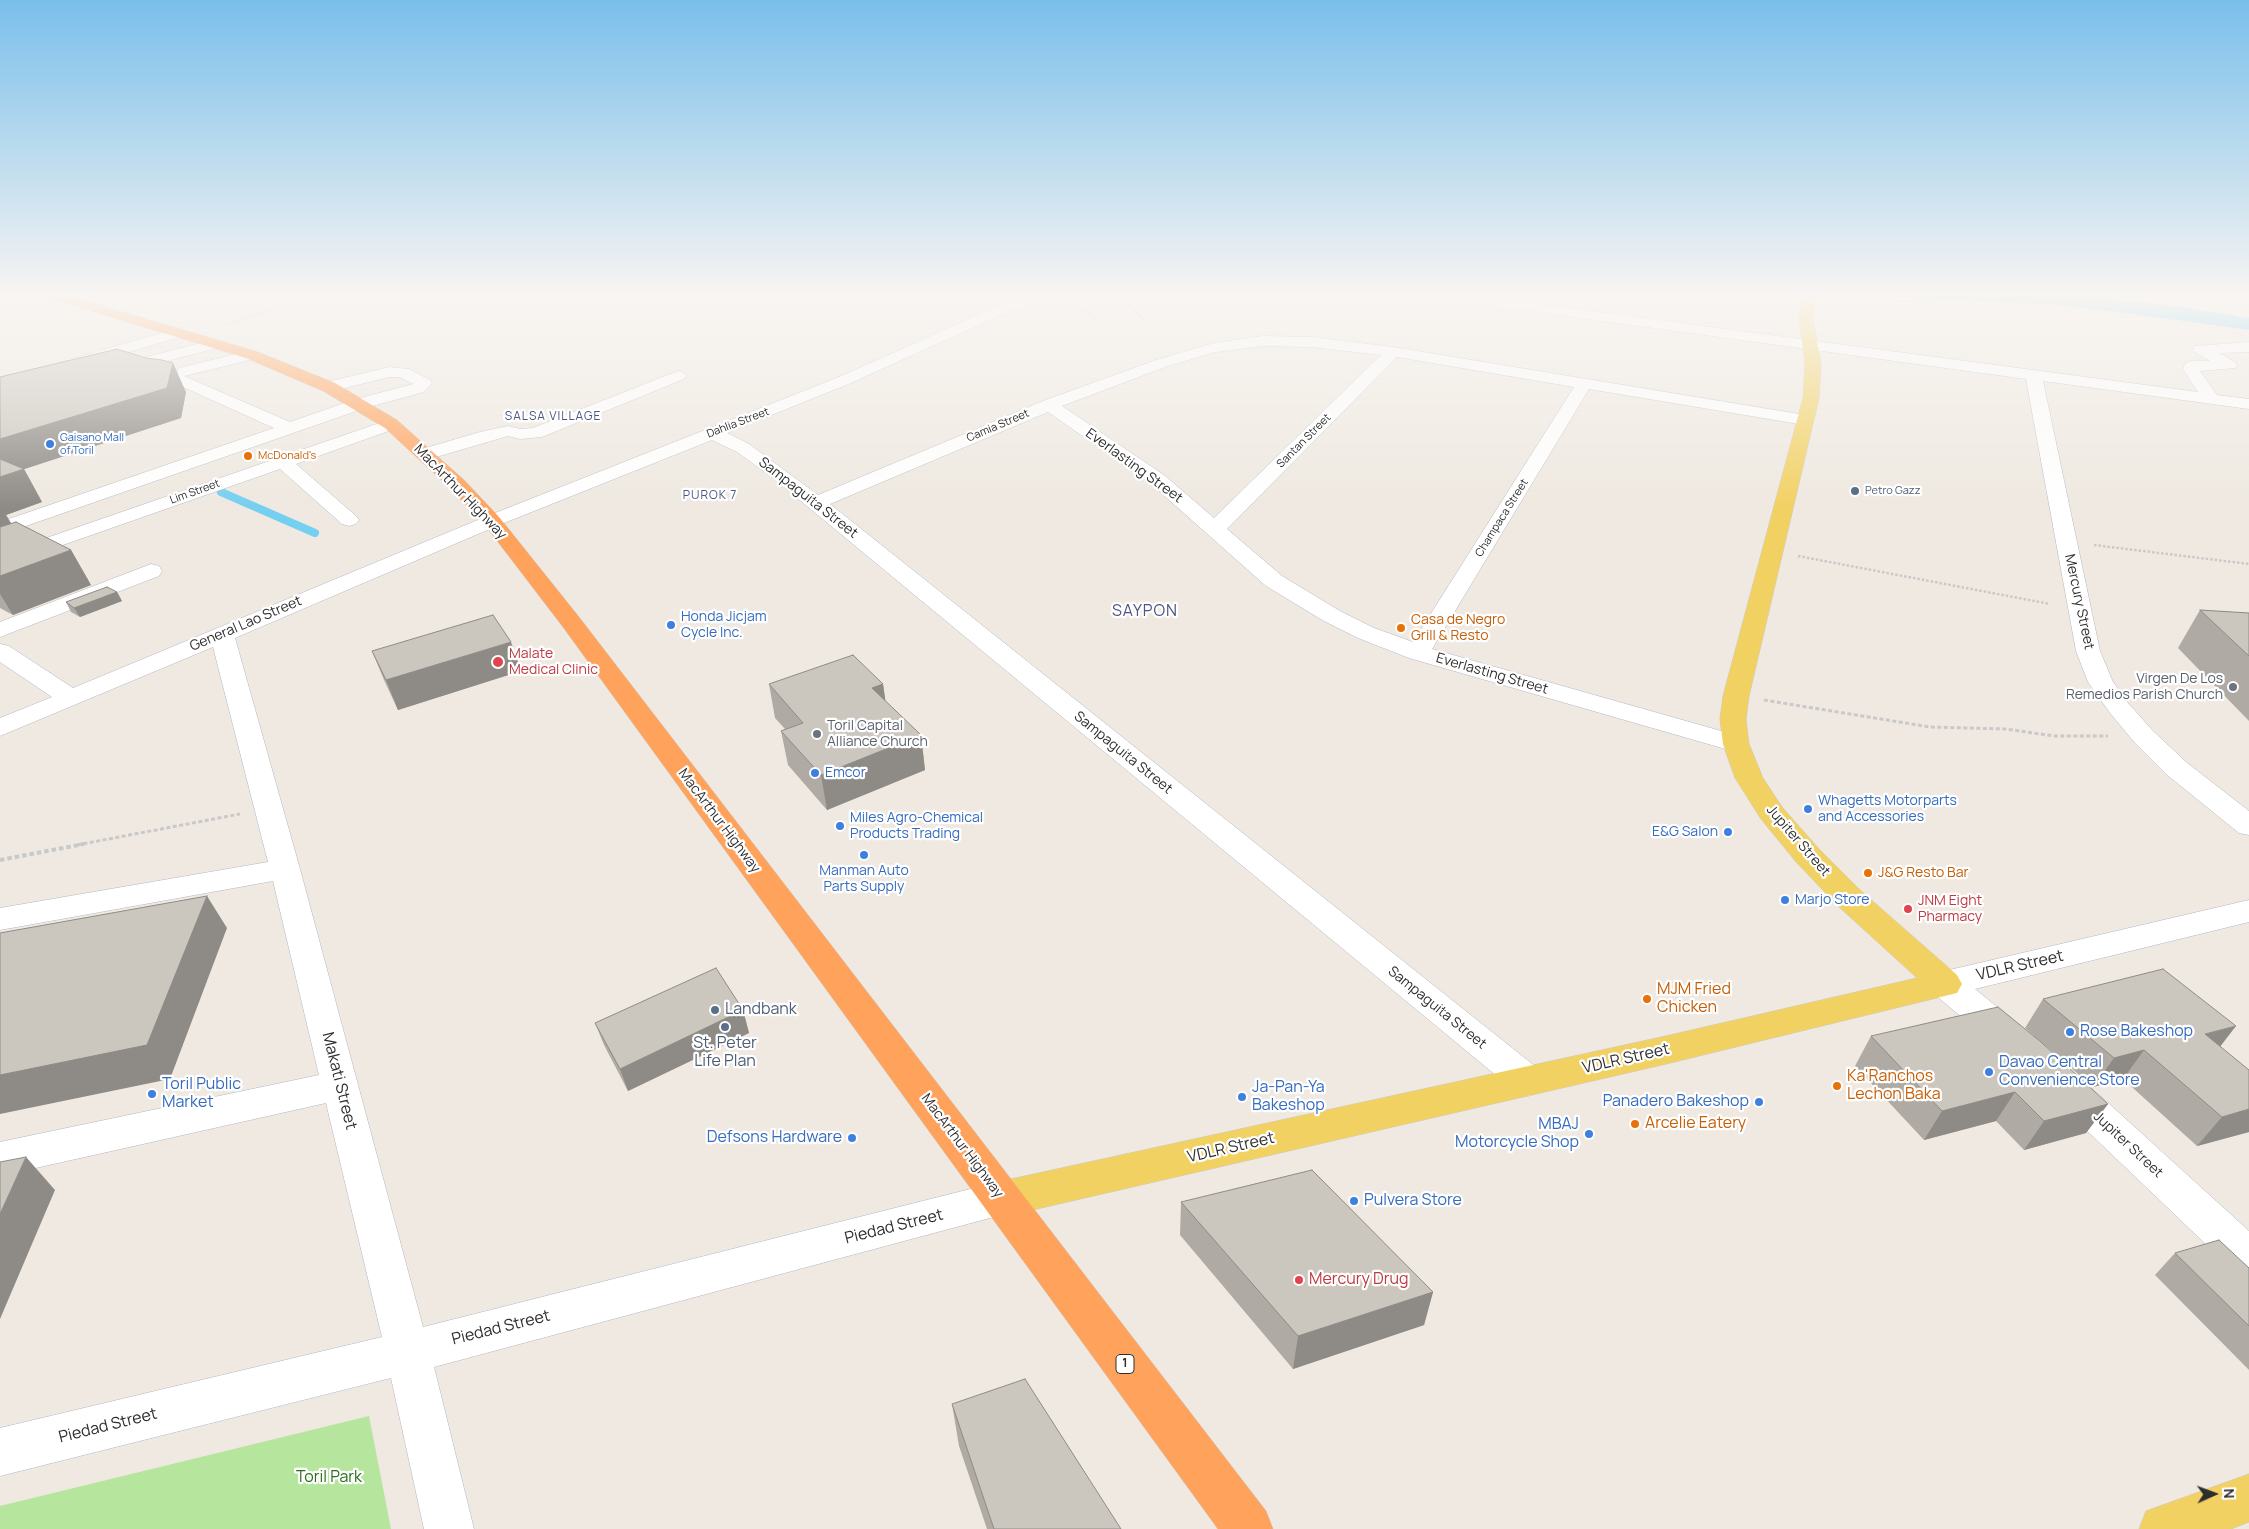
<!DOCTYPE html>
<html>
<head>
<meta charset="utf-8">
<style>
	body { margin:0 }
	#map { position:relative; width:2249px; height:1529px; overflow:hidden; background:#efe9e1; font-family:Manrope,sans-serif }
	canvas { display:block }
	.north { position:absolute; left:2189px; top:1469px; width:50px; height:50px; -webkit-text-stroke:4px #fff; paint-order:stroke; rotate:88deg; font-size:14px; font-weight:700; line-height:20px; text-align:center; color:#2e2e2e }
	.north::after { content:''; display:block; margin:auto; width:18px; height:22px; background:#2e2e2e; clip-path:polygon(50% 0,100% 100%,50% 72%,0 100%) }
</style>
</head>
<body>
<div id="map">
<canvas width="2249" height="1529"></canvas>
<div class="north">N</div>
</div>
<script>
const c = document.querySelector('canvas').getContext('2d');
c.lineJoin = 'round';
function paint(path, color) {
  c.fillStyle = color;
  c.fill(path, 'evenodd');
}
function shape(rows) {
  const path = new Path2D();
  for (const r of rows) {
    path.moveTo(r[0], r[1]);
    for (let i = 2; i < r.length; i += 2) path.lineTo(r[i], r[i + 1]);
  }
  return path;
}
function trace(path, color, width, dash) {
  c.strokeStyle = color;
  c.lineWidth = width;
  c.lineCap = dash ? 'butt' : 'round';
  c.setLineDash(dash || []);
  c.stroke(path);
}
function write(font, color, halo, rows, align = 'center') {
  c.font = font + ' Manrope,sans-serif';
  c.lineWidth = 4.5;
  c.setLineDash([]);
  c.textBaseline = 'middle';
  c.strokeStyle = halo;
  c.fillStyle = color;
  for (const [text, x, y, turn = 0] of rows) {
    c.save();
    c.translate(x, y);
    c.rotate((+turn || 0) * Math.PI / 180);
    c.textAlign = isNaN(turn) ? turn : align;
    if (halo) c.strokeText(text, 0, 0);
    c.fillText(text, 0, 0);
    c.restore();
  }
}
const green = shape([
	[369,1416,391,1529,0,1529,0,1506]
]);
const water = shape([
	[1837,294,2066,294,2188,308,2249,318,2249,330,2103,310,2054,305]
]);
const stream = shape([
	[221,492,315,533]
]);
const pathFar3 = shape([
	[1116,294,1145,320],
	[1158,294,1176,305],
	[1080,308,1103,324],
	[226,324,258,315,291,302,325,294]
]);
const pathFar2 = shape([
	[2094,545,2249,564],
	[1798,556,2050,604]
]);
const pathFar1 = shape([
	[1764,700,1930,727,2006,729,2054,736,2108,736],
	[77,845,240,814]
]);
const path = shape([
	[0,860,84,844]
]);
const minor = shape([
	[1043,294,1073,294,1071,297,1033,304,1001,315,851,383,727,433,749,444,818,495,1043,401,1156,360,1214,343,1263,336,1311,337,1393,347,1805,415,1811,416,1814,420,1811,424,1805,425,1589,389,1432,649,1746,738,1749,744,1746,750,1736,752,1409,658,1358,638,1324,621,1266,586,1150,483,1048,412,830,504,1541,1071,1546,1081,1541,1091,1528,1096,1515,1091,773,478,737,452,712,440,499,525,235,638,300,869,423,1327,1002,1181,1016,1187,1022,1199,1016,1211,434,1367,474,1529,424,1529,391,1378,0,1476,0,1428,382,1337,326,1103,0,1176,0,1142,319,1075,273,881,0,930,0,908,268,862,213,647,0,736,0,718,52,697,0,662,0,644,9,646,73,688,485,517,839,377,991,309,1025,297,1043,294],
	[1263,346,1311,347,1381,355,1214,518,1164,475,1062,406,1168,366,1216,352,1263,346],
	[1397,357,1574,387,1413,642,1374,628,1340,611,1282,576,1227,529,1397,357],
	[1428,294,1463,294,2198,392,2183,369,2184,366,2186,363,2192,361,2210,361,2195,352,2192,349,2195,346,2249,342,2249,352,2219,353,2235,362,2237,365,2235,368,2200,371,2217,395,2249,399,2249,409,2043,381,2100,651,2113,682,2128,703,2153,731,2186,762,2249,811,2249,835,2239,833,2166,774,2135,743,2110,713,2088,682,2076,651,2026,379,1435,298,1428,294],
	[179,328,184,330,187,333,184,336,84,365,78,363,76,360,78,357,179,328],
	[216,339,221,341,224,344,221,347,121,373,115,371,113,368,115,365,216,339],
	[252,350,258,352,260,355,258,358,184,376,290,422,353,400,413,384,400,377,389,377,329,392,323,391,321,387,323,383,389,367,409,369,430,380,432,383,424,392,365,408,0,535,0,522,274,428,163,378,161,375,163,372,169,370,178,373,177,371,179,368,252,350],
	[678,371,684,373,686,376,684,379,542,437,520,439,508,436,426,460,419,458,417,454,419,450,480,432,508,426,520,429,533,428,678,371],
	[391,419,397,420,400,424,397,428,296,464,356,516,359,520,356,524,349,526,342,524,280,469,0,567,0,554,391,419],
	[151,564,159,566,162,571,159,576,0,637,0,622,151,564],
	[2249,900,2249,922,1975,989,2019,1025,2025,1035,2019,1045,2007,1049,1995,1045,1933,993,1928,984,1933,975,1945,971,2249,900],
	[2071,1077,2084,1081,2249,1231,2249,1277,2234,1271,2058,1103,2053,1092,2058,1081,2071,1077]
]);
const major = shape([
	[1802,294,1816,294,1813,319,1821,364,1819,398,1749,696,1746,719,1749,744,1763,778,1782,807,1819,849,1860,890,1957,975,1962,984,1957,993,1666,1064,1002,1217,988,1211,982,1199,988,1187,1002,1181,1666,1036,1917,978,1838,906,1797,863,1761,819,1735,778,1723,744,1720,719,1723,696,1803,398,1805,364,1799,319,1802,294],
	[2249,1474,2249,1522,2231,1529,2139,1529,2146,1511,2249,1474]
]);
const highway = shape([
	[43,294,63,294,258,352,335,383,397,420,464,480,499,517,579,617,1266,1511,1273,1529,1218,1529,563,627,485,525,450,488,385,428,323,391,246,358,45,297,43,294]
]);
const wall = shape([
	[0,377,186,392,181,418,24,469,42,502,6,515,11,523,71,550,91,585,13,615,0,608],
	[117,592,122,601,80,617,71,612,66,602],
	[2200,610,2249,613,2249,721,2178,648],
	[372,651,521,671,398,710,384,680],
	[769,684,883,684,885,701,921,735,925,770,827,810,788,765,781,731,785,729,775,718],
	[2043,999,2220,1047,2249,1132,2197,1146,2123,1079,2093,1087,2025,1028],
	[743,1010,749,1033,628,1091,604,1045,595,1023],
	[1871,1036,2108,1104,2086,1133,2024,1150,1996,1121,1924,1140,1855,1066],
	[1181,1202,1433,1292,1424,1325,1293,1369,1180,1235],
	[2175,1253,2249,1268,2249,1370,2155,1275],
	[952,1404,1121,1529,987,1529,959,1446]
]);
const shadedWall = shape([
	[173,363,186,392,181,418,0,477,0,439],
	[24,469,42,502,6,515,22,542,0,552,0,477],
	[71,550,91,585,13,615,0,594,0,576],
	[117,592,122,601,80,617,74,608],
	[511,642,521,671,398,710,386,680],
	[883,684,888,718,872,688],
	[921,735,925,770,827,810,821,775],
	[207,896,227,928,170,1079,0,1114,0,1075],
	[743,1010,749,1033,628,1091,620,1069],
	[2236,1026,2213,1056,2205,1034],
	[2144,1050,2123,1079,2093,1087,2114,1058],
	[2015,1092,1996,1121,1924,1140,1942,1111],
	[2108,1104,2086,1133,2024,1150,2044,1121],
	[2249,1109,2249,1132,2197,1146,2222,1117],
	[26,1157,55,1190,0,1319,0,1214],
	[1433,1292,1424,1325,1293,1369,1298,1336]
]);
const building = shape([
	[117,349,146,358,162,360,173,363,167,388,0,439,0,377,117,349],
	[0,459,24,469,0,477,0,459],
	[16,522,71,550,0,576,0,527,16,522],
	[107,587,117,592,74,608,66,602,107,587],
	[2200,610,2249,613,2249,656,2200,610],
	[493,615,511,642,386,680,372,651,493,615],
	[853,655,883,684,872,688,921,735,821,775,781,731,803,723,769,684,853,655],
	[207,896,147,1045,0,1075,0,933,207,896],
	[716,968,743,1010,620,1069,595,1023,716,968],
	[2163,969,2236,1026,2205,1034,2249,1070,2249,1109,2222,1117,2144,1050,2114,1058,2043,999,2163,969],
	[1998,1007,2041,1042,2108,1104,2044,1121,2015,1092,1942,1111,1871,1036,1998,1007],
	[26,1157,0,1214,0,1162,26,1157],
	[1312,1170,1433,1292,1298,1336,1181,1202,1312,1170],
	[2219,1240,2249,1268,2249,1326,2175,1253,2219,1240],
	[1025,1379,1121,1529,994,1529,952,1404,1025,1379]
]);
const markers = [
	[50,444,5,"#3f7fe0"],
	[248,456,5,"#e8710a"],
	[1855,491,5,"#5c6f8a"],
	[671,625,5,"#3f7fe0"],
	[1401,628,5,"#e8710a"],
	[498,662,6,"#e0444e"],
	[2233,687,5,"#6b7280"],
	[817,734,5,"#6b7280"],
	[815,773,5,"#3f7fe0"],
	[1808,809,5,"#3f7fe0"],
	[840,826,5,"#3f7fe0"],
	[1728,832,5,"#3f7fe0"],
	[864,855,5,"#3f7fe0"],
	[1868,873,5,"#e8710a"],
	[1785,900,5,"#3f7fe0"],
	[1908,909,5,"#e0444e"],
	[1647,999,5,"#e8710a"],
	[715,1010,5,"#5c6f8a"],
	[725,1027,5,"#5c6f8a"],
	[2070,1032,5,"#3f7fe0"],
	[1989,1072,5,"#3f7fe0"],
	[1837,1086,5,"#e8710a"],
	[152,1094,5,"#3f7fe0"],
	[1242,1097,5,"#3f7fe0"],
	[1759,1102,5,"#3f7fe0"],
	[1635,1124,5,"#e8710a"],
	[1589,1134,5,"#3f7fe0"],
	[852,1138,5,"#3f7fe0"],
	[1354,1201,5,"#3f7fe0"],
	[1299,1280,5,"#e0444e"]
];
const farStreetnames = [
	["Dahlia Street",738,423,-21],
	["Camia Street",998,426,-23],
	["Santan Street",1304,441,-45],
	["Lim Street",195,492,-20],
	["Champaca Street",1502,518,-58]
];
const farShopnames = [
	["Gaisano Mall",60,438],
	["of Toril",60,451]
];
const farFoodnames = [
	["McDonald's",258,456]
];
const farServicenames = [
	["Petro Gazz",1865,491]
];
const farNeighbourhoodnames = [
	["SALSA VILLAGE",553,417],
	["PUROK 7",710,496]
];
const shields = [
	[1125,1364,18]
];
const shieldNames = [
	["1",1125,1364]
];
const streetNames = [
	["Everlasting Street",1134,466,36],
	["MacArthur Highway",460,492,46],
	["Sampaguita Street",808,498,38],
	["Mercury Street",2079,602,78],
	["General Lao Street",246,624,-23],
	["Everlasting Street",1492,674,16],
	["Sampaguita Street",1123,753,39],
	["MacArthur Highway",719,821,53],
	["Jupiter Street",1798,841,49],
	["Sampaguita Street",1437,1008,39],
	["Jupiter Street",2128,1145,43],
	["MacArthur Highway",962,1146,53]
];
const shopNames = [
	["Honda Jicjam",681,617],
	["Cycle Inc.",681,633],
	["Emcor",825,773],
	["Whagetts Motorparts",1818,801],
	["and Accessories",1818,817],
	["Miles Agro-Chemical",850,818],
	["Products Trading",850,834],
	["E&G Salon",1718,832,"right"],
	["Manman Auto",864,871,"center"],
	["Parts Supply",864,887,"center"],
	["Marjo Store",1795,900]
];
const foodNames = [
	["Casa de Negro",1411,620],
	["Grill & Resto",1411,636],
	["J&G Resto Bar",1878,873]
];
const healthNames = [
	["Malate",509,654],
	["Medical Clinic",509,670],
	["JNM Eight",1918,901],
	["Pharmacy",1918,917]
];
const worshipNames = [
	["Virgen De Los",2223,679],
	["Remedios Parish Church",2223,695],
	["Toril Capital",827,726,"left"],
	["Alliance Church",827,742,"left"]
];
const quarterNames = [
	["SAYPON",1145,612]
];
const nearStreetnames = [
	["VDLR Street",2020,966,-13],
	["VDLR Street",1626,1059,-13],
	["Makati Street",339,1081,76],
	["VDLR Street",1231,1148,-13],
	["Piedad Street",894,1227,-14],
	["Piedad Street",501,1328,-14],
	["Piedad Street",108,1426,-14]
];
const nearFoodnames = [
	["MJM Fried",1657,990],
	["Chicken",1657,1008],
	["Ka'Ranchos",1847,1077],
	["Lechon Baka",1847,1095],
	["Arcelie Eatery",1645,1124]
];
const nearServicenames = [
	["Landbank",725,1010],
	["St. Peter",725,1044,"center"],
	["Life Plan",725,1062,"center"]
];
const nearShopnames = [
	["Rose Bakeshop",2080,1032],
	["Davao Central",1999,1063],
	["Convenience Store",1999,1081],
	["Toril Public",162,1085],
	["Market",162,1103],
	["Ja-Pan-Ya",1252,1088],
	["Bakeshop",1252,1106],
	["Panadero Bakeshop",1749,1102,"right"],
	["MBAJ",1579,1125,"right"],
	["Motorcycle Shop",1579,1143,"right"],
	["Defsons Hardware",842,1138,"right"],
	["Pulvera Store",1364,1201]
];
const nearHealthnames = [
	["Mercury Drug",1309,1280]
];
const nearParknames = [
	["Toril Park",329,1478]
];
paint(green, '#b6e59e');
paint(water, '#75cff0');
trace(stream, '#75cff0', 8);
trace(minor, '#b4b7c1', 1);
trace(major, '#c9c9c9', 1);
trace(highway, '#c9c9c9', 1);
trace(pathFar3, '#c9c9c9', 2, [2, 1]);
trace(pathFar2, '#c9c9c9', 2.5, [2.5, 2]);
trace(pathFar1, '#c9c9c9', 3, [4, 2.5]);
trace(path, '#c9c9c9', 4, [4.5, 3]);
paint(minor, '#fff');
paint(major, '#f2d163');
paint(highway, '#ffa35c');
paint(wall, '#afaba4');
paint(shadedWall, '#8e8b86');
paint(building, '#cbc7bf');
trace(building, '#8e8b86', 1);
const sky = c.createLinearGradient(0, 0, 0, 508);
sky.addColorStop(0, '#7abfeb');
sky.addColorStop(0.58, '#f8f5f2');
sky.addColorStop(1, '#f8f5f200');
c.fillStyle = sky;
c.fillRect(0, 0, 2249, 508);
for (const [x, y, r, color] of markers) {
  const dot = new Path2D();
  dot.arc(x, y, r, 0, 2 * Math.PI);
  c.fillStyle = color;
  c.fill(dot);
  trace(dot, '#fff', 2);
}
write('11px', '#2e2e2e', '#fff', farStreetnames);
write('11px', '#366cbe', '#fff', farShopnames, 'left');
write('11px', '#c56008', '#fff', farFoodnames, 'left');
write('11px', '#4e5e75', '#fff', farServicenames, 'left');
c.letterSpacing = '1px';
write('12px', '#4d5680', '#fff', farNeighbourhoodnames);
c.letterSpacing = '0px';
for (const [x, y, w] of shields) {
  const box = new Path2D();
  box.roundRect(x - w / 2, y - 9.5, w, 19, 4);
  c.fillStyle = '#fff';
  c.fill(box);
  trace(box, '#2e2e2e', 1);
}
write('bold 12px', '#2e2e2e', null, shieldNames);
write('14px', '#2e2e2e', '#fff', streetNames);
write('14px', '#366cbe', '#fff', shopNames, 'left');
write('14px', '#c56008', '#fff', foodNames, 'left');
write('14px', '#be3a42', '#fff', healthNames, 'left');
write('14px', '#5b616d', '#fff', worshipNames, 'right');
c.letterSpacing = '1px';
write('16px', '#4d5680', '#fff', quarterNames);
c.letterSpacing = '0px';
write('16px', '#2e2e2e', '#fff', nearStreetnames);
write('16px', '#c56008', '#fff', nearFoodnames, 'left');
write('16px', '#4e5e75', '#fff', nearServicenames, 'left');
write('16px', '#366cbe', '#fff', nearShopnames, 'left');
write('16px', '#be3a42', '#fff', nearHealthnames, 'left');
write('16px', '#2c6e1b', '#fff', nearParknames);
</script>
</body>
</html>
